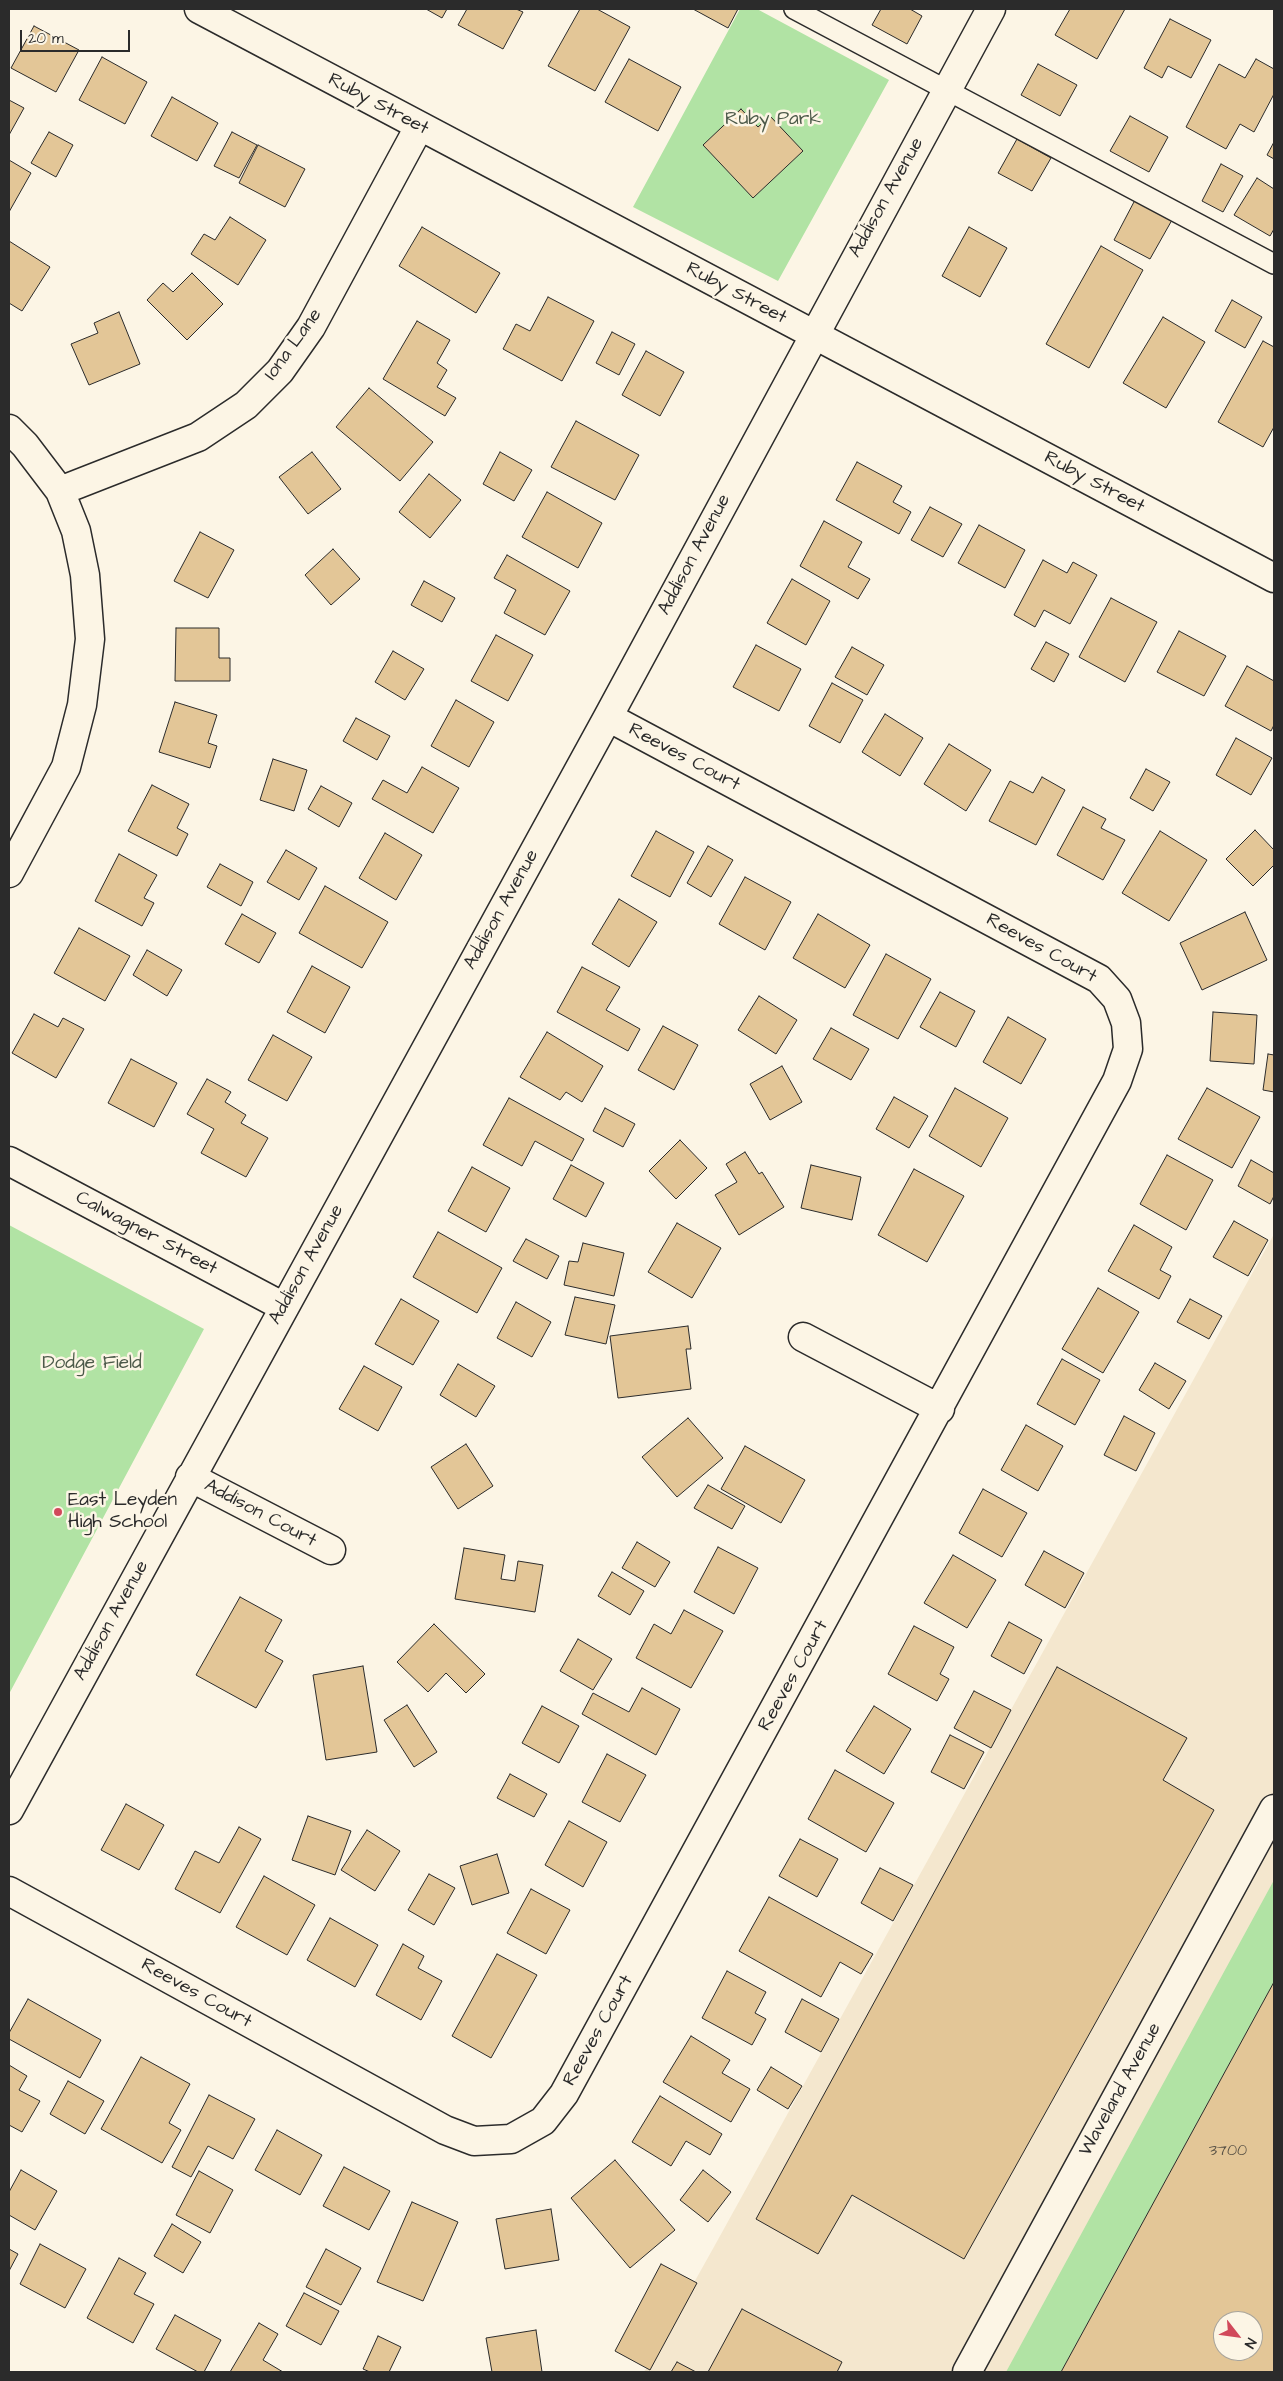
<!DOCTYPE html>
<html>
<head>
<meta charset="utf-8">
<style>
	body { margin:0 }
	#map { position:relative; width:1283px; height:2381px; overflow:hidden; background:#fcf5e5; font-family:"Architects Daughter",sans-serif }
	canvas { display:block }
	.frame { position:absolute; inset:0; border:10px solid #2b2b2b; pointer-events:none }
	.north { position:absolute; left:1213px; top:2311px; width:50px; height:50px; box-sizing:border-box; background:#fcf5e5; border:1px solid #a8a49b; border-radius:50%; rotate:120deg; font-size:14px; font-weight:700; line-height:20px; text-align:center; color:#2b2b2b }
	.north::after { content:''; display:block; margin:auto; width:18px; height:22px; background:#d1495b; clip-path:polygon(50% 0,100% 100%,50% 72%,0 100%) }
	.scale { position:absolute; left:20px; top:30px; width:110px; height:22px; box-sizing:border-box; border:2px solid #2b2b2b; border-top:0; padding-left:6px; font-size:15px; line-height:18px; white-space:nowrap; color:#2b2b2b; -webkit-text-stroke:4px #fcf5e5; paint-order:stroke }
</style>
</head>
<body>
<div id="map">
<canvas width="1283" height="2381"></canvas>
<div class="frame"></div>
<div class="north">N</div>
<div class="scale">20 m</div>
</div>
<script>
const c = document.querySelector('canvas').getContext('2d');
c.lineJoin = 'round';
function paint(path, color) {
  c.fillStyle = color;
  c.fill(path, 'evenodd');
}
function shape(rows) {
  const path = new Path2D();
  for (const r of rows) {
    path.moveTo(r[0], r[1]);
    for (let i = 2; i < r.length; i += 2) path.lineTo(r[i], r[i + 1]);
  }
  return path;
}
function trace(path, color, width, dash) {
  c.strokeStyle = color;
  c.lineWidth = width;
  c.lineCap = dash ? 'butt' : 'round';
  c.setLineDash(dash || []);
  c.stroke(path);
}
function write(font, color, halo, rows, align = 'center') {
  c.font = font + ' "Architects Daughter",sans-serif';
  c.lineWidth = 5;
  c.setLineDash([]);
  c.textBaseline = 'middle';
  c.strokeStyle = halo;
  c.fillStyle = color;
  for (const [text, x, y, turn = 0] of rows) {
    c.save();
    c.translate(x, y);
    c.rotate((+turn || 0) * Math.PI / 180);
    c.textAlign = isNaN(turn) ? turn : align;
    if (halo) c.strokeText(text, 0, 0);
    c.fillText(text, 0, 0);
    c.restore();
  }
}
const built = shape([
	[1274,1234,1274,2372,644,2372,715,2245],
	[1223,2321,1253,2321,1253,2351,1223,2351]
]);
const green = shape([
	[740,9,757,9,889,80,778,281,633,207],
	[9,1225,204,1329,9,1694],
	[1274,1880,1274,1982,1061,2372,1006,2372]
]);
const building = shape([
	[426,9,447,9,442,18,426,9],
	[467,9,516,9,523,12,503,49,458,25,467,9],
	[580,9,597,9,630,27,595,91,548,66,580,9],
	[693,9,738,9,728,28,693,9],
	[881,9,910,9,922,16,907,44,872,25,881,9],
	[1070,9,1125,9,1097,59,1055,35,1070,9],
	[1170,19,1211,40,1191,78,1168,66,1162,78,1144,68,1170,19],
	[34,26,79,50,56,92,11,68,34,26],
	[102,57,147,82,125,124,79,100,102,57],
	[629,59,681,87,658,131,605,102,629,59],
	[1256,59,1274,69,1274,94,1254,132,1240,124,1226,149,1186,127,1219,64,1245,78,1256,59],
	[1038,64,1077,85,1060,116,1021,95,1038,64],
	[172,97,218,123,197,161,151,136,172,97],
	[9,100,24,108,9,135,9,100],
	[741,109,758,127,770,116,803,151,753,198,703,145,741,109],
	[1130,116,1168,137,1149,172,1110,151,1130,116],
	[49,132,73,145,56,177,31,163,49,132],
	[232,132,257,145,239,178,214,166,232,132],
	[1017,139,1051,158,1032,191,998,173,1017,139],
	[1274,142,1274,159,1267,155,1274,142],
	[258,145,305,169,285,207,239,183,258,145],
	[9,160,31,173,9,212,9,160],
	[1221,164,1243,176,1223,212,1202,201,1221,164],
	[1257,178,1274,189,1274,229,1270,236,1234,215,1257,178],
	[1135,200,1172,220,1150,259,1114,240,1135,200],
	[230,217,266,240,238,285,191,254,204,234,215,240,230,217],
	[422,227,500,273,476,313,399,266,422,227],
	[969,227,1007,248,980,297,942,276,969,227],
	[9,241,50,267,22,311,9,303,9,241],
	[1101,246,1143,270,1089,368,1046,344,1101,246],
	[192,273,223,304,187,340,147,300,163,283,173,292,192,273],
	[548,297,594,321,562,381,503,349,516,324,530,331,548,297],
	[1232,300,1262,317,1245,348,1215,331,1232,300],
	[119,312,140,364,89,385,71,344,98,333,94,323,119,312],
	[1163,317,1205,342,1166,408,1123,383,1163,317],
	[417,321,450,340,437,363,447,370,437,387,456,398,445,416,383,379,417,321],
	[612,332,635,344,619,375,596,363,612,332],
	[1263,341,1274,347,1274,427,1263,447,1218,422,1263,341],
	[646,351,684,372,660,416,622,395,646,351],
	[369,388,433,442,400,481,336,427,369,388],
	[576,421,639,455,615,500,551,467,576,421],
	[312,452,341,489,308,514,279,477,312,452],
	[500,452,532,470,514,501,483,484,500,452],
	[857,462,902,486,893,502,911,512,899,534,836,500,857,462],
	[429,474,461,500,430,538,399,512,429,474],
	[547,492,602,523,578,568,522,537,547,492],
	[930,507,962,524,943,557,911,540,930,507],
	[824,521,862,542,848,567,870,579,858,599,800,566,824,521],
	[979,525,1025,550,1005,588,958,563,979,525],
	[200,532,234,550,208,598,174,581,200,532],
	[333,549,360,579,331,605,305,575,333,549],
	[507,555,570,591,545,635,504,613,516,590,494,578,507,555],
	[1043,560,1067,573,1073,562,1097,575,1070,624,1044,610,1035,627,1014,615,1043,560],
	[792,579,830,601,806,645,767,623,792,579],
	[424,581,455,598,442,622,411,605,424,581],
	[1111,598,1157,622,1125,682,1079,657,1111,598],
	[176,628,219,628,219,658,230,658,230,681,175,681,176,628],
	[1179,631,1226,656,1204,696,1157,672,1179,631],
	[496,635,533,655,508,701,471,681,496,635],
	[1046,642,1069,654,1054,682,1031,669,1046,642],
	[756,645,801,669,779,711,733,687,756,645],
	[852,647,884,665,867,695,835,677,852,647],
	[393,651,424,669,405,700,375,682,393,651],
	[1247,666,1274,681,1274,725,1271,731,1225,706,1247,666],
	[832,683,863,700,840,743,809,726,832,683],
	[456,700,494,722,469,767,431,746,456,700],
	[175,702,217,715,208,743,217,746,210,768,159,752,175,702],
	[885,714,923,738,900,776,862,752,885,714],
	[356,718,390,736,377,760,343,741,356,718],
	[1236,738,1272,758,1251,795,1216,775,1236,738],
	[949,744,991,770,966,811,924,784,949,744],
	[273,759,307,770,294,811,260,800,273,759],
	[422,767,459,788,433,833,372,799,383,780,407,793,422,767],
	[1146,769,1170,782,1153,811,1130,798,1146,769],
	[1042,777,1065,790,1036,845,989,821,1010,781,1033,793,1042,777],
	[152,785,189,804,177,828,188,834,177,856,128,831,152,785],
	[321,786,352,803,339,827,308,809,321,786],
	[1083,807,1106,819,1101,828,1125,840,1103,880,1057,855,1083,807],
	[1255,830,1274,850,1274,865,1253,886,1226,859,1255,830],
	[656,831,694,852,670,897,631,876,656,831],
	[1160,831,1207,860,1169,921,1122,893,1160,831],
	[385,833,422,855,396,900,359,878,385,833],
	[708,846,733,860,711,897,687,883,708,846],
	[286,850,317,868,299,900,267,882,286,850],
	[119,854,157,875,144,898,154,903,142,926,95,901,119,854],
	[220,864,253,882,241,906,207,887,220,864],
	[745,877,791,902,765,950,719,924,745,877],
	[325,886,388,922,362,968,299,933,325,886],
	[619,899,657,922,629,967,592,944,619,899],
	[1245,912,1267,960,1202,990,1180,943,1245,912],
	[242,914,276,933,259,963,225,944,242,914],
	[818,914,870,945,845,988,793,958,818,914],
	[79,928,130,956,105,1001,54,973,79,928],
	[147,950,182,970,167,996,133,975,147,950],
	[886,954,931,979,898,1039,853,1015,886,954],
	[312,966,350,987,325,1033,287,1012,312,966],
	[582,967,620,987,606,1010,640,1029,628,1051,557,1012,582,967],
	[940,992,975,1011,956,1047,920,1027,940,992],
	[759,996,797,1020,776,1054,738,1030,759,996],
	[1213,1012,1257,1015,1254,1064,1210,1061,1213,1012],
	[34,1014,58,1027,63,1018,84,1029,56,1078,12,1053,34,1014],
	[1008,1017,1046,1039,1021,1084,983,1062,1008,1017],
	[663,1026,698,1045,674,1090,638,1070,663,1026],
	[831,1028,869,1049,851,1080,813,1059,831,1028],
	[547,1032,603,1066,582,1102,566,1092,560,1100,520,1077,547,1032],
	[273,1035,312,1057,287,1101,248,1080,273,1035],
	[1268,1054,1274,1055,1274,1092,1263,1090,1268,1054],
	[131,1059,177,1083,154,1127,108,1103,131,1059],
	[782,1066,802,1102,770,1120,750,1084,782,1066],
	[207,1079,231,1092,225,1102,246,1115,241,1123,268,1138,246,1177,201,1153,214,1129,187,1114,207,1079],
	[955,1088,1008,1118,981,1167,929,1136,955,1088],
	[1207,1088,1260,1117,1232,1168,1178,1139,1207,1088],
	[894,1097,928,1116,909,1148,876,1129,894,1097],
	[509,1098,584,1139,572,1161,535,1141,522,1166,483,1145,509,1098],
	[605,1108,635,1124,623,1147,593,1131,605,1108],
	[680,1140,707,1168,676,1199,649,1171,680,1140],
	[745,1152,759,1174,762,1172,784,1207,739,1235,715,1195,737,1182,726,1164,745,1152],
	[1167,1155,1213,1180,1186,1230,1140,1204,1167,1155],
	[1251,1160,1274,1173,1274,1196,1270,1204,1238,1186,1251,1160],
	[571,1165,604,1183,586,1217,553,1199,571,1165],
	[811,1165,861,1177,852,1220,801,1208,811,1165],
	[472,1167,510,1188,486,1232,448,1211,472,1167],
	[914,1169,964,1196,927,1262,878,1235,914,1169],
	[1234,1221,1268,1240,1248,1276,1213,1257,1234,1221],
	[677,1223,721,1248,692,1298,648,1272,677,1223],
	[1134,1225,1172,1247,1160,1270,1171,1276,1159,1299,1108,1271,1134,1225],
	[438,1232,502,1268,477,1313,413,1277,438,1232],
	[526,1239,559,1256,547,1279,513,1261,526,1239],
	[583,1243,624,1253,614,1296,564,1285,569,1261,578,1262,583,1243],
	[1098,1288,1139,1312,1103,1373,1062,1349,1098,1288],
	[575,1297,615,1305,606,1344,565,1335,575,1297],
	[401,1299,439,1321,413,1365,375,1344,401,1299],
	[1190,1299,1222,1316,1209,1339,1177,1322,1190,1299],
	[516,1302,551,1322,532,1357,497,1338,516,1302],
	[688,1326,691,1349,686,1349,691,1389,618,1398,610,1336,688,1326],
	[1062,1359,1100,1380,1075,1425,1037,1404,1062,1359],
	[1155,1363,1186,1381,1169,1409,1139,1390,1155,1363],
	[458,1364,495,1386,476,1417,440,1395,458,1364],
	[364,1366,402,1387,378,1431,339,1409,364,1366],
	[1124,1416,1155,1433,1136,1471,1104,1455,1124,1416],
	[688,1418,723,1458,677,1497,642,1457,688,1418],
	[1026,1425,1063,1446,1038,1491,1001,1470,1026,1425],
	[466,1444,493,1486,458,1509,431,1467,466,1444],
	[745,1446,805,1480,781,1523,721,1489,745,1446],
	[708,1485,745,1506,732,1529,694,1508,708,1485],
	[983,1489,1027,1513,1002,1557,959,1533,983,1489],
	[637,1542,670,1562,655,1587,622,1568,637,1542],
	[718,1547,758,1568,734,1614,694,1592,718,1547],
	[464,1548,505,1555,501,1579,515,1581,518,1561,543,1565,535,1612,455,1599,464,1548],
	[1044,1551,1084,1573,1065,1608,1025,1585,1044,1551],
	[953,1555,996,1580,967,1628,924,1603,953,1555],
	[612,1572,644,1591,630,1615,598,1596,612,1572],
	[240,1597,282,1620,265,1651,283,1661,256,1708,196,1675,240,1597],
	[684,1610,723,1631,691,1688,636,1658,654,1624,671,1634,684,1610],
	[1009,1622,1042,1640,1024,1674,991,1656,1009,1622],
	[434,1624,485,1674,466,1693,446,1673,428,1692,397,1662,434,1624],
	[914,1626,954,1647,940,1674,949,1679,937,1701,888,1674,914,1626],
	[578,1639,612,1659,593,1690,560,1671,578,1639],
	[363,1666,377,1752,326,1760,313,1675,363,1666],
	[1057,1667,1187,1738,1163,1780,1214,1810,964,2259,852,2195,818,2254,756,2219,1057,1667],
	[642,1688,680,1709,656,1755,582,1714,593,1693,629,1712,642,1688],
	[974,1691,1011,1710,991,1748,954,1728,974,1691],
	[407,1705,437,1752,414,1767,384,1720,407,1705],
	[542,1706,579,1726,559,1763,522,1743,542,1706],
	[874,1706,911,1729,884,1774,846,1751,874,1706],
	[950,1735,984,1752,964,1789,931,1772,950,1735],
	[607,1754,646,1775,620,1822,582,1802,607,1754],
	[835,1770,894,1803,866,1852,808,1819,835,1770],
	[510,1774,547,1794,534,1817,497,1798,510,1774],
	[126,1804,164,1825,139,1870,101,1850,126,1804],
	[308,1816,351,1831,335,1875,292,1860,308,1816],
	[569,1821,607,1842,583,1887,545,1865,569,1821],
	[239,1827,261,1839,220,1913,175,1889,195,1851,219,1863,239,1827],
	[367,1830,400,1851,375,1891,341,1870,367,1830],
	[800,1839,838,1859,817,1897,779,1876,800,1839],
	[497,1854,509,1893,472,1905,460,1866,497,1854],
	[880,1868,913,1885,893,1921,861,1903,880,1868],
	[429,1874,455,1888,434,1925,408,1910,429,1874],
	[264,1876,315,1905,287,1955,236,1927,264,1876],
	[531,1889,570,1910,546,1954,507,1933,531,1889],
	[769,1897,873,1954,861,1974,840,1962,821,1997,739,1951,769,1897],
	[330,1918,378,1945,355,1987,307,1960,330,1918],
	[403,1944,424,1956,418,1968,442,1981,421,2020,376,1995,403,1944],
	[497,1954,537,1975,491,2058,452,2036,497,1954],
	[727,1971,766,1992,755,2013,766,2019,752,2045,702,2018,727,1971],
	[1274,1982,1274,2372,1061,2372,1274,1982],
	[1223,2321,1253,2321,1253,2351,1223,2351,1223,2321],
	[28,1999,101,2040,80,2078,9,2039,9,2033,28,1999],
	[802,1999,839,2019,821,2052,785,2032,802,1999],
	[691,2036,730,2060,722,2073,750,2089,731,2122,663,2082,691,2036],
	[141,2057,190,2084,169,2123,181,2130,162,2163,101,2129,141,2057],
	[9,2065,27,2076,19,2090,40,2101,22,2132,9,2125,9,2065],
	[771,2067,802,2086,788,2109,757,2090,771,2067],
	[68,2081,104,2101,85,2134,50,2114,68,2081],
	[209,2095,255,2119,233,2159,208,2146,191,2177,172,2167,209,2095],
	[660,2096,722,2134,710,2155,686,2141,671,2166,632,2142,660,2096],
	[277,2130,322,2155,300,2195,255,2170,277,2130],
	[615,2160,675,2230,630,2268,571,2198,615,2160],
	[344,2167,390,2191,369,2230,323,2206,344,2167],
	[21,2170,57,2191,35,2230,9,2215,9,2192,21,2170],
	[703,2170,731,2192,708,2222,680,2200,703,2170],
	[199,2171,233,2190,210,2233,176,2215,199,2171],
	[412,2202,458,2222,423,2301,377,2282,412,2202],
	[551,2209,559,2260,505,2269,496,2219,551,2209],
	[172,2224,201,2242,183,2273,154,2256,172,2224],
	[40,2244,86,2269,65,2308,20,2284,40,2244],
	[9,2249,18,2254,9,2271,9,2249],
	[326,2249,361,2268,341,2305,306,2287,326,2249],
	[119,2258,146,2273,134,2294,154,2304,133,2343,87,2318,119,2258],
	[661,2264,697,2283,650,2370,615,2351,661,2264],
	[304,2293,339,2311,321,2345,286,2326,304,2293],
	[742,2309,842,2362,837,2372,708,2372,742,2309],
	[175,2315,221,2340,204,2372,198,2372,156,2349,175,2315],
	[259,2323,278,2334,263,2360,283,2372,230,2372,259,2323],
	[536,2330,542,2372,492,2372,486,2338,536,2330],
	[378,2336,401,2347,389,2372,370,2372,363,2369,378,2336],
	[677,2362,696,2372,671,2372,677,2362]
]);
const service = shape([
	[794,9,1274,264]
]);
const minor = shape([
	[199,9,1274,578],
	[9,429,25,445,60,491,76,531,85,575,90,639,82,705,66,767,9,873],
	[60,491,198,437,246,405,280,371,311,327,419,127],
	[9,1161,284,1307],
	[803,1337,940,1409],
	[190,1477,331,1550],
	[9,1810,608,717,991,9],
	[9,1891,445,2130,474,2141,511,2139,543,2121,564,2094,1117,1081,1128,1049,1126,1023,1117,999,1099,979,608,717],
	[967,2372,1274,1809]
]);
const markers = [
	[58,1512,5,"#d1495b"]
];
const numberNames = [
	["3700",1228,2152]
];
const streetNames = [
	["Ruby Street",378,105,28],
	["Addison Avenue",887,198,-61],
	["Ruby Street",736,294,28],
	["Iona Lane",294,345,-54],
	["Ruby Street",1094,483,28],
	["Addison Avenue",695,555,-62],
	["Reeves Court",684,758,28],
	["Addison Avenue",502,910,-61],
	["Reeves Court",1041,949,29],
	["Calwagner Street",146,1234,28],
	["Addison Avenue",307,1265,-61],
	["Addison Court",260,1514,28],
	["Addison Avenue",112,1621,-61],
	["Reeves Court",794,1676,-61],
	["Reeves Court",196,1994,29],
	["Reeves Court",599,2031,-61],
	["Waveland Avenue",1121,2090,-61]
];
const parkNames = [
	["Ruby Park",773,120],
	["Dodge Field",92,1364]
];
const poiNames = [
	["East Leyden",68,1501],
	["High School",68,1523]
];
paint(built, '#f4e7ce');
paint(green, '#b1e3a4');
paint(building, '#e3c697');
trace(building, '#2b2b2b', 1);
trace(service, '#2b2b2b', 22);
trace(minor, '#2b2b2b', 31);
trace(service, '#fcf5e5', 19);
trace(minor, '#fcf5e5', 28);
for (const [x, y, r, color] of markers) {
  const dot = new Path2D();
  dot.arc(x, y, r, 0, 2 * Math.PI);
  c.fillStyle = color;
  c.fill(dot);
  trace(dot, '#fcf5e5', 2);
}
write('16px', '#595246', null, numberNames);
write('19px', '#2b2b2b', '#fcf5e5', streetNames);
write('19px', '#4c5949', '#fcf5e5', parkNames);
write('19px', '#2b2b2b', '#fcf5e5', poiNames, 'left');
</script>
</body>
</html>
